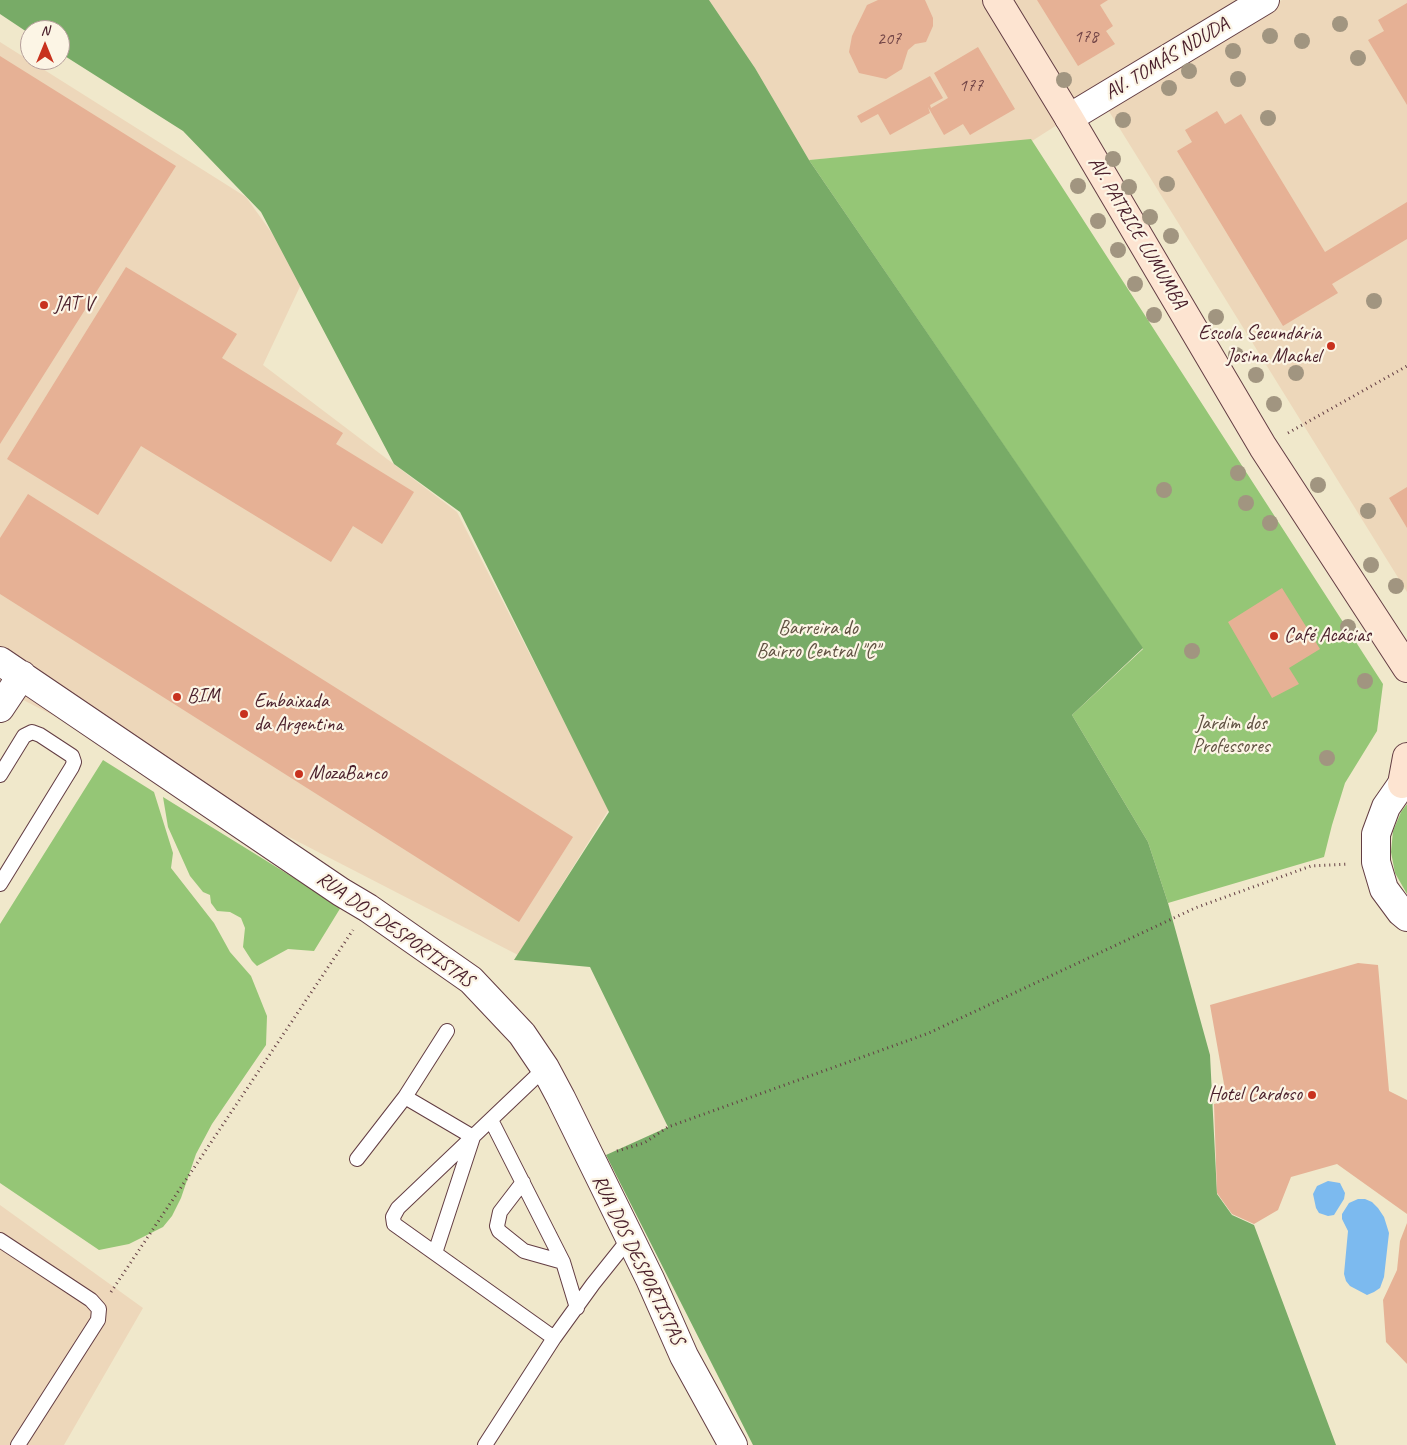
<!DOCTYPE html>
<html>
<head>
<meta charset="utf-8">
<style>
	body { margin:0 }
	#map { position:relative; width:1407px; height:1445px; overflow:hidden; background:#f0e8cb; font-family:Caveat,sans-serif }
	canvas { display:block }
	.north { position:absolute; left:20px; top:20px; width:50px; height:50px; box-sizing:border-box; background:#fcf5e5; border:1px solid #b59f9b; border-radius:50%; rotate:0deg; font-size:14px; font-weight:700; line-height:20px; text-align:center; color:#4a1f2b }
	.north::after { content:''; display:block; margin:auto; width:18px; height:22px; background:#c8321e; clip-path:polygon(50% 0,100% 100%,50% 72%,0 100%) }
</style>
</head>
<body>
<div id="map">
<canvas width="1407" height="1445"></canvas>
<div class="north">N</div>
</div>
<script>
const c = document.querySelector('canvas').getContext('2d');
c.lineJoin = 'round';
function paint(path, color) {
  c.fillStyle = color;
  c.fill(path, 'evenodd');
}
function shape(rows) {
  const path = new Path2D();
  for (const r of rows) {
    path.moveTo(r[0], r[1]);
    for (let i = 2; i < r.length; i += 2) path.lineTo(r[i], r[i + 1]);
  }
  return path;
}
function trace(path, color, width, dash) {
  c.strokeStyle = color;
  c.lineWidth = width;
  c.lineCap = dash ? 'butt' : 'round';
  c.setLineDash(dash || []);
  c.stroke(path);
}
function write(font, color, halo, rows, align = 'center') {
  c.font = font + ' Caveat,sans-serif';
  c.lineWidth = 4.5;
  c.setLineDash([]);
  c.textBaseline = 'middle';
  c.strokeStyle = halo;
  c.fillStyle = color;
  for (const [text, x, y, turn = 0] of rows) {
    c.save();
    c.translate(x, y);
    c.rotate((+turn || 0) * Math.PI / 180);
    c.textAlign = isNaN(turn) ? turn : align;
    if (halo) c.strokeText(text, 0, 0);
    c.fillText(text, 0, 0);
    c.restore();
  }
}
const built = shape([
	[709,0,1252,0,1032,141,809,160,755,68],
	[1282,0,1407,0,1407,592,1102,100],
	[0,42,246,197,304,278,263,365,457,512,609,809,518,955,0,688],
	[0,1205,143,1308,64,1445,0,1445]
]);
const green = shape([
	[1031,139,1383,684,1377,731,1345,783,1332,825,1324,857,1168,903,1148,842,1072,715,1143,649,809,160],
	[103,760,154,792,173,853,171,868,214,923,230,952,251,976,267,1016,266,1045,212,1124,196,1154,181,1198,172,1216,163,1227,129,1244,99,1250,0,1183,0,924],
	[163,797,341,907,314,951,288,949,257,966,252,961,243,947,245,928,241,918,230,912,217,911,211,903,210,895,203,892,190,876,168,827],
	[1407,804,1407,894,1395,873,1391,852,1393,831,1401,812]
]);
const forest = shape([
	[0,0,709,0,755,68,809,160,1143,648,1072,715,1148,842,1168,903,1210,1055,1217,1194,1232,1215,1254,1225,1336,1445,753,1445,606,1155,668,1127,590,967,514,960,609,812,460,512,394,464,261,212,183,131,60,53,60,30,30,30,30,34,0,14]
]);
const water = shape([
	[1328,1181,1340,1183,1345,1193,1344,1199,1334,1215,1328,1216,1319,1213,1316,1208,1313,1194,1317,1186],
	[1358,1199,1365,1199,1372,1202,1378,1208,1384,1217,1389,1233,1384,1277,1380,1288,1374,1292,1367,1295,1350,1286,1346,1281,1344,1274,1348,1231,1342,1219,1342,1214,1349,1203]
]);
const building = shape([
	[878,0,925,0,933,18,933,26,926,42,915,44,908,50,902,69,886,79,859,73,849,52,852,36,867,5],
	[1037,0,1108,0,1100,5,1113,26,1106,31,1115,44,1078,66],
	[1407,3,1407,105,1368,40,1384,31,1378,20],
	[978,47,1015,109,970,135,963,124,944,135,928,107,930,113,890,135,878,114,861,123,857,116,930,76,943,98,930,105,931,108,948,98,934,73],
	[0,56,176,166,0,444],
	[1217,111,1225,124,1241,114,1325,252,1407,202,1407,239,1332,284,1338,293,1283,326,1177,151,1192,142,1185,130],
	[126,267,237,334,222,358,343,433,336,444,414,492,382,544,353,526,331,562,141,446,98,515,7,459],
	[1407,487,1407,528,1389,498],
	[28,494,573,837,519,922,0,594,0,538],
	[1282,588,1320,649,1289,668,1299,684,1272,698,1228,622],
	[1358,963,1378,965,1389,1091,1407,1100,1407,1214,1337,1164,1291,1177,1278,1210,1254,1224,1232,1214,1217,1193,1214,1104,1227,1101,1210,1005],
	[1407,1223,1407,1364,1386,1342,1383,1300,1397,1270,1400,1241]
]);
const path = shape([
	[1288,433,1407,366],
	[617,1151,644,1143,668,1127,929,1033,1195,908,1311,866,1348,864],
	[111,1292,353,930]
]);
const service = shape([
	[0,775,24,736,32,732,40,735,72,756,74,762,72,767,0,884],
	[545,1068,398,1208,393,1217,394,1224,554,1338],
	[405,1097,447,1031],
	[491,1120,563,1262,577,1308],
	[357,1159,405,1097,473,1137,435,1253],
	[523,1182,500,1212,497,1226,499,1231,524,1251,563,1262],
	[0,1240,91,1300,99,1309,98,1320,18,1445],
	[485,1445,554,1338,593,1284,629,1239]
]);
const minor = shape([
	[1069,118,1265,0],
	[0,661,341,892,368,908,471,980,522,1034,545,1068,561,1098,650,1279,684,1356,733,1445],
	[0,708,22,675],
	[1407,780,1402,784,1386,807,1376,834,1376,862,1384,889,1401,912,1407,917]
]);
const secondary = shape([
	[997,0,1069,118,1263,447,1407,668],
	[1402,784,1407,757]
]);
const trees = [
	[1340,24],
	[1270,36],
	[1302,41],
	[1233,51],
	[1358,58],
	[1189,71],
	[1238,79],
	[1064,80],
	[1169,88],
	[1268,118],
	[1123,120],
	[1113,159],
	[1167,184],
	[1078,186],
	[1129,187],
	[1150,217],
	[1098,221],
	[1171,236],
	[1118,250],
	[1135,284],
	[1374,301],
	[1154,315],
	[1216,317],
	[1236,355],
	[1296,373],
	[1256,375],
	[1274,404],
	[1238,473],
	[1318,485],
	[1164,490],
	[1246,503],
	[1368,511],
	[1270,523],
	[1371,565],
	[1396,586],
	[1348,627],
	[1192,651],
	[1365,681],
	[1327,758]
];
const markers = [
	[44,305,5,"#c8321e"],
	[1331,346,5,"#c8321e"],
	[1274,636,5,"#c8321e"],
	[177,697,5,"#c8321e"],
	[244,714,5,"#c8321e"],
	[299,774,5,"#c8321e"],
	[1312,1095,5,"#c8321e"]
];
const numberNames = [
	["178",1086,37],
	["207",889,39],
	["177",971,86]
];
const streetNames = [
	["AV. TOMÁS NDUDA",1167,59,-31],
	["AV. PATRICE LUMUMBA",1137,233,59],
	["RUA DOS DESPORTISTAS",395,930,35],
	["RUA DOS DESPORTISTAS",638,1260,64]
];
const poiNames = [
	["JAT V",54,305],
	["Escola Secundária",1321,334,"right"],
	["Josina Machel",1321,357,"right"],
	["Café Acácias",1284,636],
	["BIM",187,697],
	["Embaixada",254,702],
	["da Argentina",254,725],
	["MozaBanco",309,774],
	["Hotel Cardoso",1302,1095,"right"]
];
const parkNames = [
	["Barreira do",818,629],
	["Bairro Central \"C\"",818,652],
	["Jardim dos",1231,724],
	["Professores",1231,747]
];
paint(built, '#edd7ba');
paint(green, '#95c676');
paint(forest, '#78ab67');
paint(water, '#7cbaef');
paint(building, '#e6b195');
trace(service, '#633d43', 16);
trace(minor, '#633d43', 30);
trace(secondary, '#633d43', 30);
trace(path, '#633d43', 3, [1, 4]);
trace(service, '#fff', 14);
trace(minor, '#fff', 28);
trace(secondary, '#fde4d1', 28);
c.fillStyle = '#a19580';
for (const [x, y] of trees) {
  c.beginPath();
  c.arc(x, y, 8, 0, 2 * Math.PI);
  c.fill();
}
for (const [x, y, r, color] of markers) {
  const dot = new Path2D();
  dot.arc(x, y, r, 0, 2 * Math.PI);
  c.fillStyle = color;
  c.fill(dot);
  trace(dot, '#fcf5e5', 2);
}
write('18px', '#714446', null, numberNames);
write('20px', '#4a1f2b', '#fcf5e5', streetNames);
write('20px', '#4a1f2b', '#fcf5e5', poiNames, 'left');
write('20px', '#605142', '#fcf5e5', parkNames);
</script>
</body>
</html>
